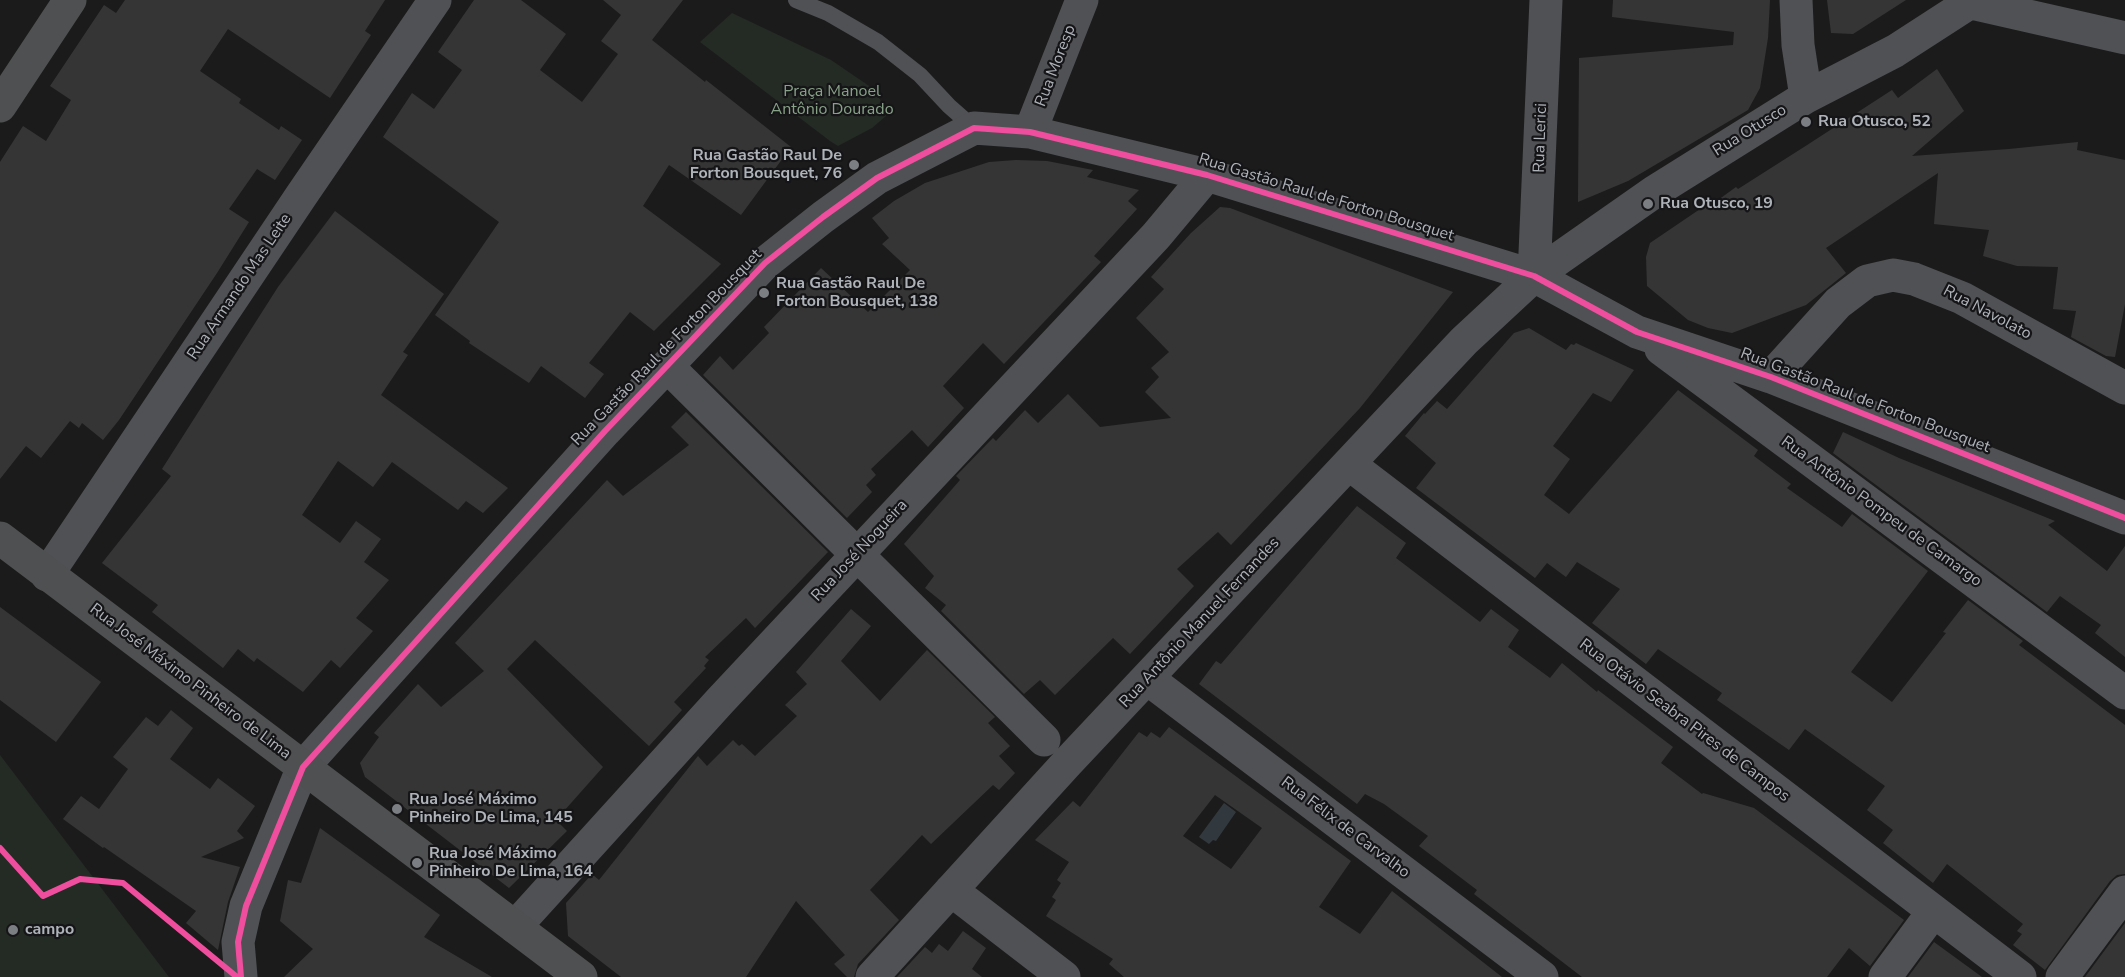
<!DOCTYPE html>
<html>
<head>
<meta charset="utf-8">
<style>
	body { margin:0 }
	canvas { display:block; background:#1b1b1b }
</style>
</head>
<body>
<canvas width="2125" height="977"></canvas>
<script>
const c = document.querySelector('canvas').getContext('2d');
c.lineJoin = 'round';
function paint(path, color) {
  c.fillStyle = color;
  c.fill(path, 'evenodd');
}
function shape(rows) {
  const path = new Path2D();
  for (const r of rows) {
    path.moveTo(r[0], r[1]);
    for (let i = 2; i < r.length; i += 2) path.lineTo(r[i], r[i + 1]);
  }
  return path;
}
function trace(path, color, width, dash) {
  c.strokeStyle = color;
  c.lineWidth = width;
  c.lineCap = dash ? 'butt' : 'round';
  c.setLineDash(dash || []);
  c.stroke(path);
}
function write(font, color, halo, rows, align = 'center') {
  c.font = font + ' "Nunito Sans",sans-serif';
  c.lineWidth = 4.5;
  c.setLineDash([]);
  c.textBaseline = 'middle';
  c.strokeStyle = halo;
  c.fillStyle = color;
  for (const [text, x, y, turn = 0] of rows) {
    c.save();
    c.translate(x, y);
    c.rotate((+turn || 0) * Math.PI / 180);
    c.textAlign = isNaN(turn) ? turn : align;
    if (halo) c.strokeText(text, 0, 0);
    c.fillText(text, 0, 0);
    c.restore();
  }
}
const green = shape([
	[732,13,831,60,875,90,885,109,886,116,872,128,838,146,830,141,700,42],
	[0,755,169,977,0,977]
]);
const water = shape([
	[1224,803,1236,812,1216,841,1213,840,1209,844,1199,837]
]);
const building = shape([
	[125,0,385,0,365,31,371,35,330,98,228,29,200,71,241,99,239,103,279,130,281,126,302,140,275,180,257,169,229,209,249,222,217,273,119,420,103,440,82,423,79,428,70,421,41,458,26,446,0,479,0,162,23,126,46,141,71,100,50,86,104,5,116,13],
	[474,0,521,0,566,34,540,70,582,102,618,54,601,41,621,15,603,0,683,0,652,40,705,82,706,80,791,147,741,215,669,165,643,206,721,264,654,331,630,312,589,363,604,374,585,398,541,366,529,383,469,343,470,341,435,315,499,222,383,137,412,93,434,109,462,70,438,52],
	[1613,0,1770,0,1768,38,1760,88,1748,110,1628,181,1578,202,1579,58,1733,45,1734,32,1612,17],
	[1827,0,1906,0,1853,34,1831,33],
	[1937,69,1964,111,1912,156,2009,149,2078,142,2077,150,2125,160,2125,304,2115,357,2106,356,2071,337,2076,311,2053,309,2058,267,2017,266,1983,256,1989,230,1934,224,1938,173,1826,248,1846,273,1806,305,1732,333,1708,328,1688,320,1647,286,1646,257,1650,243,1706,205,1707,208,1736,187,1738,189,1804,147,1892,90,1898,98],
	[1016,160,1047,161,1093,170,1087,177,1139,190,1128,201,1137,209,1094,256,1101,262,1004,364,983,343,943,386,964,408,928,447,912,430,871,469,876,475,866,485,872,492,847,518,703,375,720,356,733,370,769,333,764,327,821,268,868,312,910,270,882,244,889,238,872,218,894,201,925,183,989,162],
	[1220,207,1230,208,1453,292,1360,408,1231,545,1218,532,1177,569,1194,586,1130,654,1113,638,1055,695,1040,680,1024,694,941,611,946,605,925,588,934,576,904,544,960,480,956,476,988,443,993,438,996,441,1025,410,1038,423,1068,394,1100,427,1171,418,1145,392,1159,377,1151,368,1169,352,1136,318,1164,289,1151,277,1191,233],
	[335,211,444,294,403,352,408,355,381,395,508,488,483,513,466,501,458,510,392,462,373,487,338,461,302,515,340,543,356,521,381,539,364,562,389,580,356,618,373,631,340,668,331,660,303,692,257,658,254,662,238,649,223,668,152,612,158,605,102,563,171,476,162,469,278,287],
	[1529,328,1566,350,1571,344,1574,345,1576,343,1634,370,1611,402,1593,393,1553,446,1570,459,1544,495,1569,514,1678,390,1758,450,1754,456,1791,484,1787,488,1842,527,1852,514,1928,571,1851,672,1892,702,1946,633,1943,632,1968,600,2023,641,2019,645,2125,725,2125,874,2117,875,2110,881,2045,970,2013,945,2022,934,2017,931,2023,924,1947,864,1933,883,1883,843,1893,830,1867,810,1885,786,1805,729,1789,750,1717,700,1722,693,1658,649,1646,664,1592,623,1620,589,1577,562,1566,577,1547,563,1535,578,1416,488,1436,463,1405,436,1424,413,1425,414,1437,401,1447,409,1514,333],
	[686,412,828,552,755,628,746,618,705,657,709,660,704,666,706,668,674,702,682,710,649,746,535,640,507,669,603,767,556,820,567,831,509,888,365,777,360,763,379,737,374,733,418,684,441,707,484,671,455,643,607,480,623,496,689,445,671,427],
	[1843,432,1899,458,2055,521,2048,525,2107,571,2125,546,2125,657,2095,633,2101,625,2060,596,2047,612,1833,453],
	[1357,506,1406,543,1396,558,1480,622,1491,609,1519,630,1508,647,1550,678,1562,663,1597,692,1598,690,1673,747,1661,763,1702,794,1703,793,1754,808,1904,920,1870,966,1849,948,1827,977,1582,977,1474,894,1477,890,1419,846,1428,836,1384,804,1365,794,1357,804,1199,684,1216,661,1221,664],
	[0,607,101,682,56,742,0,700],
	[851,609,871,626,841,661,880,701,927,650,995,717,988,723,1010,746,999,756,1015,773,999,790,993,785,931,844,922,835,870,890,899,920,858,964,854,977,847,977,834,964,845,955,796,901,746,977,621,977,568,936,566,903,592,874,599,880,698,756,707,766,733,740,739,746,742,744,755,756,797,716,785,705,807,684,796,672],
	[171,710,193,728,170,759,210,789,218,778,255,806,237,831,244,838,201,857,240,867,228,902,218,950,186,923,196,911,104,847,103,848,63,819,81,796,99,809,128,769,113,757,146,717,158,726],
	[1169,727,1351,861,1319,907,1360,934,1392,891,1502,977,1124,977,1109,964,1113,959,1046,916,1056,900,1052,897,1061,883,1057,880,1069,862,1035,840,1073,801,1080,807,1139,732,1147,737,1151,732,1160,738],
	[1215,795,1262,828,1231,869,1183,836],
	[320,828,440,915,424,937,492,977,284,977,313,949,280,921,288,880,301,883],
	[2125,923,2125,977,2085,977],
	[963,931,986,948,972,969,982,977,897,977,925,947,932,953,939,944,948,951],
	[1934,942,1982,977,1908,977]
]);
const service = shape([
	[796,0,828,13,878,42,920,75,949,106,974,128]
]);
const minor = shape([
	[1796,0,1798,45,1806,97],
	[1971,3,2125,38],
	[1030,132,1082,0],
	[1534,276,1546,0],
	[1661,349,2125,693],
	[667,366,1044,740],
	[1771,377,1838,303,1867,281,1893,275,1914,279,1962,298,2125,388],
	[1349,464,2020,977],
	[47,575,301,196,435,0],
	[1148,679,1542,977],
	[951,890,1064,977],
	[515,927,720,701,1156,236,1207,175],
	[241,977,238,942,246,906,303,767,605,431,765,263,823,217,877,178,974,128,1030,132,1207,175,1534,276,1637,332,1771,377,2125,518],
	[872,977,1067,763,1464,341,1534,276,1654,192,1806,97,1895,51,1974,0],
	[1885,977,1933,912],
	[2062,977,2125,892]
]);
const secondary = shape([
	[0,106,70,0],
	[0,538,581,977]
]);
const cycleway = shape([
	[0,848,43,896,80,879,123,883,237,977],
	[241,977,238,942,246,906,303,767,605,431,765,263,823,217,877,178,974,128,1030,132,1207,175,1534,276,1637,332,1771,377,2125,518]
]);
const markers = [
	[1806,122,6,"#7b7e82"],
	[854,165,6,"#7b7e82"],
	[1648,204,6,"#7b7e82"],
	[764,293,6,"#7b7e82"],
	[397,809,6,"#7b7e82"],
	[417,863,6,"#7b7e82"],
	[13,930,6,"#7b7e82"]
];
const streetNames = [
	["Rua Moresp",1056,66,-69],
	["Rua Otusco",1750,131,-32],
	["Rua Lerici",1541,138,-88],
	["Rua Gastão Raul de Forton Bousquet",1326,198,17],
	["Rua Armando Mas Leite",240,287,-56],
	["Rua Navolato",1987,313,28],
	["Rua Gastão Raul de Forton Bousquet",667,348,-46],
	["Rua Gastão Raul de Forton Bousquet",1865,401,21],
	["Rua Antônio Pompeu de Camargo",1881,512,36],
	["Rua José Nogueira",860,551,-47],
	["Rua Antônio Manuel Fernandes",1200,623,-47],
	["Rua José Máximo Pinheiro de Lima",190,682,37],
	["Rua Otávio Seabra Pires de Campos",1684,721,37],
	["Rua Félix de Carvalho",1345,828,37]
];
const parkNames = [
	["Praça Manoel",832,92],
	["Antônio Dourado",832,110]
];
const poiNames = [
	["Rua Otusco, 52",1818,122],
	["Rua Gastão Raul De",842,156,"right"],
	["Forton Bousquet, 76",842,174,"right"],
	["Rua Otusco, 19",1660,204],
	["Rua Gastão Raul De",776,284],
	["Forton Bousquet, 138",776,302],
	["Rua José Máximo",409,800],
	["Pinheiro De Lima, 145",409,818],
	["Rua José Máximo",429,854],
	["Pinheiro De Lima, 164",429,872],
	["campo",25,930]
];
paint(green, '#242a24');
paint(water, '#32393e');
paint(building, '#353536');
trace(service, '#505154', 16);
trace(minor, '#505154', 33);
trace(secondary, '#4f5051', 33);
trace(cycleway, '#ef4d9e', 6);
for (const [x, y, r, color] of markers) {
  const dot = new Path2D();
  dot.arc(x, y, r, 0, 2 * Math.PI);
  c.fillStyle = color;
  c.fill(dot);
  trace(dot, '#151517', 2);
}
write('16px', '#aeb3ba', '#151517', streetNames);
write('16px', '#88a288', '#151517', parkNames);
write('bold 16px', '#aeb3ba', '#151517', poiNames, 'left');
</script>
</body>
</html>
